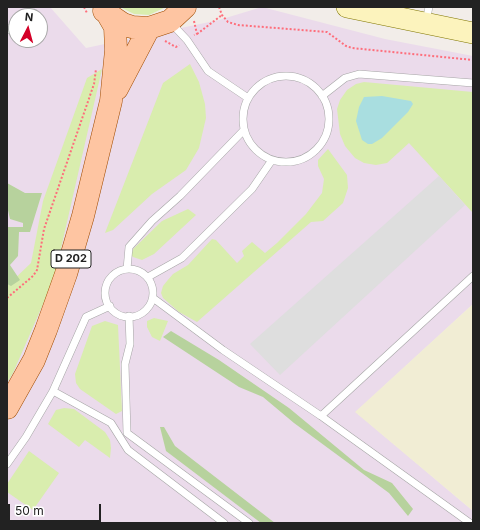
<!DOCTYPE html>
<html>
<head>
<meta charset="utf-8">
<style>
	body { margin:0 }
	#map { position:relative; width:480px; height:530px; overflow:hidden; background:#f2ede9; font-family:Inter,sans-serif }
	canvas { display:block }
	.frame { position:absolute; inset:0; border:8px solid #222; pointer-events:none }
	.north { position:absolute; left:8px; top:8px; width:40px; height:40px; box-sizing:border-box; background:#fff; border:1px solid #a7a7a7; border-radius:50%; rotate:6deg; font-size:11px; font-weight:700; line-height:16px; text-align:center; color:#222 }
	.north::after { content:''; display:block; margin:auto; width:14px; height:18px; background:#d40028; clip-path:polygon(50% 0,100% 100%,50% 72%,0 100%) }
	.scale { position:absolute; left:8px; top:504px; width:93px; height:18px; box-sizing:border-box; border:2px solid #222; border-top:0; padding-left:5px; font-size:12px; line-height:14px; white-space:nowrap; color:#222; -webkit-text-stroke:3px #fff; paint-order:stroke }
</style>
</head>
<body>
<div id="map">
<canvas width="480" height="530"></canvas>
<div class="frame"></div>
<div class="north">N</div>
<div class="scale">50 m</div>
</div>
<script>
const c = document.querySelector('canvas').getContext('2d');
c.lineJoin = 'round';
function paint(path, color) {
  c.fillStyle = color;
  c.fill(path, 'evenodd');
}
function shape(rows) {
  const path = new Path2D();
  for (const r of rows) {
    if (r.length === 3) {
      path.moveTo(r[0] + r[2], r[1]);
      path.arc(r[0], r[1], r[2], 0, 2 * Math.PI);
      continue;
    }
    path.moveTo(r[0], r[1]);
    for (let i = 2; i < r.length; i += 2) path.lineTo(r[i], r[i + 1]);
  }
  return path;
}
function trace(path, color, width, dash) {
  c.strokeStyle = color;
  c.lineWidth = width;
  c.lineCap = dash ? 'butt' : 'round';
  c.setLineDash(dash || []);
  c.stroke(path);
}
function write(font, color, halo, rows, align = 'center') {
  c.font = font + ' Inter,sans-serif';
  c.lineWidth = 4;
  c.setLineDash([]);
  c.textBaseline = 'middle';
  c.strokeStyle = halo;
  c.fillStyle = color;
  for (const [text, x, y, turn = 0] of rows) {
    c.save();
    c.translate(x, y);
    c.rotate((+turn || 0) * Math.PI / 180);
    c.textAlign = isNaN(turn) ? turn : align;
    if (halo) c.strokeText(text, 0, 0);
    c.fillText(text, 0, 0);
    c.restore();
  }
}
const industrial = shape([
	[7,7,50,7,86,48,219,20,262,7,385,39,473,56,473,304,356,412,473,511,473,523,7,523],
	[16,16,40,16,40,40,16,40]
]);
const farmland = shape([
	[473,304,473,511,355,412]
]);
const grass = shape([
	[120,7,166,7,149,15,134,14],
	[190,64,199,82,205,104,206,118,199,148,186,170,152,194,113,230,105,233,163,83],
	[102,69,54,279,13,373,7,383,7,286,31,263,43,201,87,78],
	[364,82,473,92,473,213,409,143,387,163,376,165,364,163,355,158,345,146,340,134,337,109,340,100,347,90,356,84],
	[328,149,347,175,348,188,343,203,323,221,311,222,197,322,179,312,163,298,161,293,163,286,167,281,173,274,188,265,212,239,216,240,237,263,244,256,242,251,252,242,265,253,277,243,306,214,322,193,324,179,318,166,318,160],
	[188,209,196,215,154,254,142,260,133,257,131,255,133,249,162,221],
	[154,318,168,321,160,341,152,337,147,327,147,321],
	[105,321,118,325,122,411,116,414,80,389,76,383,75,374,92,326],
	[64,408,74,409,105,432,110,440,111,448,110,458,85,440,79,447,48,424,56,410],
	[29,451,59,473,33,510,7,492,7,484]
]);
const forest = shape([
	[7,183,25,193,42,193,30,232,19,232,18,256,10,265,20,280,11,286,7,284,7,227,23,227,23,223,10,219,7,206],
	[171,331,219,360,289,408,364,470,392,483,413,509,408,516,389,493,294,423,263,397,239,387,163,337],
	[160,427,164,427,175,446,275,523,261,523,166,451]
]);
const parking = shape([
	[439,176,465,205,280,375,250,344]
]);
const water = shape([
	[382,96,411,101,413,104,408,112,382,138,372,144,368,144,362,140,356,121,359,107,364,97]
]);
const path = shape([
	[84,7,87,13],
	[219,7,222,15,228,22,238,25,327,32,346,46,352,48,473,60],
	[194,21,197,34,194,35],
	[197,34,222,15],
	[165,41,176,47,179,45],
	[7,298,33,276,37,270,44,229,94,84,96,69]
]);
const service = shape([
	[29,16,34,13],
	[426,21,429,7],
	[171,23,187,40,208,71,248,98],
	[7,30,16,24],
	[286,119,43],
	[322,96,345,78,359,74,473,83],
	[127,269,129,247,152,221,180,196,244,130],
	[129,293,24],
	[148,277,182,258,252,189,272,160],
	[153,298,223,350,321,416,470,523],
	[129,316,130,344,125,364,127,433,249,523],
	[53,391,111,423,128,450,224,523],
	[321,416,473,276],
	[7,464,26,437,53,391,86,317,110,306]
]);
const secondary = shape([
	[347,7,473,33]
]);
const primary = shape([
	[104,11,123,24,132,27,149,28,170,21,185,7],
	[117,89,149,28],
	[7,408,34,360,46,330,66,274,83,216,111,101,116,50,115,27,108,15]
]);
const shields = [
	[71,259,40]
];
const shieldNames = [
	["D 202",71,259]
];
paint(industrial, '#ebdbeb');
paint(farmland, '#f1edd4');
paint(grass, '#d9edae');
paint(forest, '#b7d29d');
paint(parking, '#dedede');
paint(water, '#a9dee0');
trace(service, '#a6a6a6', 8);
trace(secondary, '#807602', 22);
trace(primary, '#a04c00', 23);
trace(path, '#fe6e7b', 2, [2, 2]);
trace(service, '#fff', 7);
trace(secondary, '#fcf3bd', 21);
trace(primary, '#fec5a2', 22);
for (const [x, y, w] of shields) {
  const box = new Path2D();
  box.roundRect(x - w / 2, y - 9, w, 18, 3);
  c.fillStyle = '#fff';
  c.fill(box);
  trace(box, '#222', 1);
}
write('bold 11px', '#222', null, shieldNames);
</script>
</body>
</html>
